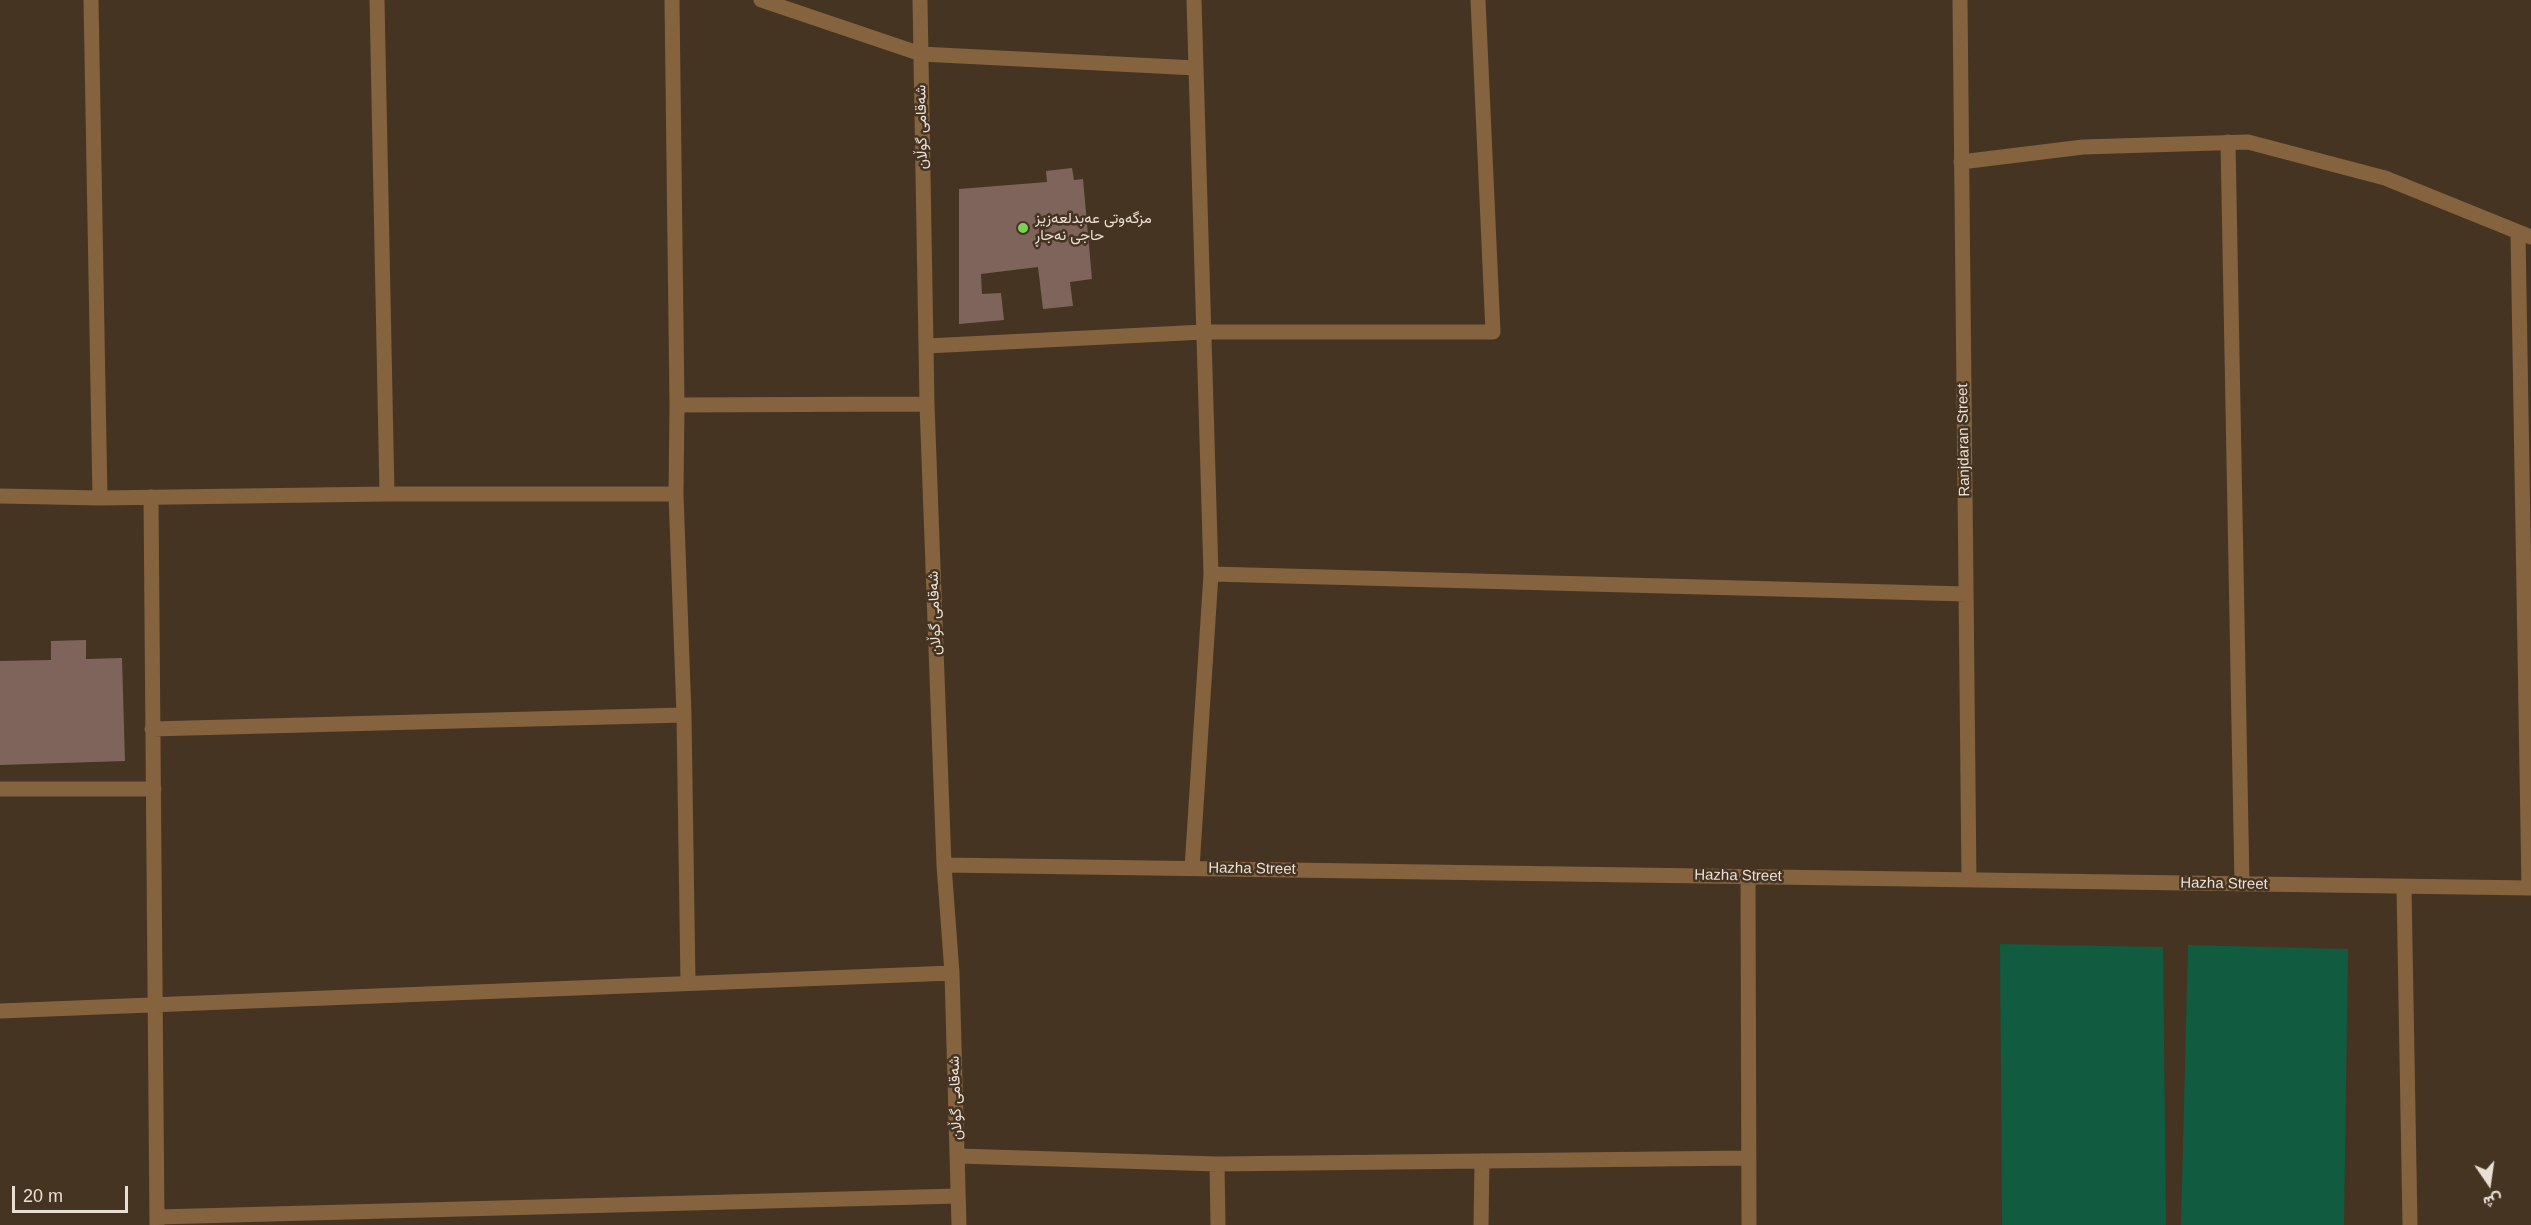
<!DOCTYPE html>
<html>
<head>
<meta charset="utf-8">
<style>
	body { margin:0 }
	#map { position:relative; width:2531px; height:1225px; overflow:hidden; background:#453422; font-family:Arial,Vazirmatn,sans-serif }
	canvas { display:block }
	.north { position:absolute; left:2459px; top:1153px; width:60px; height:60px; -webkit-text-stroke:4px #453422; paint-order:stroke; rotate:167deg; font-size:16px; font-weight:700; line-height:24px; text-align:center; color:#eadfd4 }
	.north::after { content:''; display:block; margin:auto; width:21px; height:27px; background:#eadfd4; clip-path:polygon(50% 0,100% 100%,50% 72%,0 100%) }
	.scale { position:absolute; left:12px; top:1186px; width:116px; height:27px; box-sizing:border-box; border:3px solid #eadfd4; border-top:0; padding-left:8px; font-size:18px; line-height:21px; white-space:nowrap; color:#eadfd4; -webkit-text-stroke:4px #453422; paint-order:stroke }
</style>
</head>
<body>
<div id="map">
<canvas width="2531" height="1225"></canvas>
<div class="north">ش</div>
<div class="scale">20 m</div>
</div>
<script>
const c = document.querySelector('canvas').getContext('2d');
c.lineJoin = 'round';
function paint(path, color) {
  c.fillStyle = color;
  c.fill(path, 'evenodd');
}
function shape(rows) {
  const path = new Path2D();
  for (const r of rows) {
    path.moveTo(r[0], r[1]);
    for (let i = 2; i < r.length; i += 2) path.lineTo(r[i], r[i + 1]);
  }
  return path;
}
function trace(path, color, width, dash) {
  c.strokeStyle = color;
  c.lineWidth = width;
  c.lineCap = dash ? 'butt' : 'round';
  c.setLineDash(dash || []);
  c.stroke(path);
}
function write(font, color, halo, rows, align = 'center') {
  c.font = font + ' Arial,Vazirmatn,sans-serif';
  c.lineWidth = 5;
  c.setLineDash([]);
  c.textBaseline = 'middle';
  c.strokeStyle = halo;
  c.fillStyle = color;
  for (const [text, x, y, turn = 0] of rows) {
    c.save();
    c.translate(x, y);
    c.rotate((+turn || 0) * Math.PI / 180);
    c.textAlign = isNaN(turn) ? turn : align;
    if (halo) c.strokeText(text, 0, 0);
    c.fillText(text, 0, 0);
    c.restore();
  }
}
const green = shape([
	[2000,944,2163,947,2166,1225,2002,1225],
	[2188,945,2348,949,2344,1225,2181,1225]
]);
const building = shape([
	[1072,168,1074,180,1083,179,1092,279,1070,282,1073,306,1043,309,1038,267,981,274,982,294,1001,293,1004,320,959,324,959,189,1047,182,1046,171],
	[86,640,86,659,122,658,125,761,0,765,0,661,51,660,51,641]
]);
const lane = shape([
	[2404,887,2410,1225]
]);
const street = shape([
	[91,0,100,498],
	[377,0,387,494],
	[672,0,677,405,676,494,684,715,688,983],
	[761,0,921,54,1196,68],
	[920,0,927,404,944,865,952,973,959,1225],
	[1960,0,1969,880],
	[2228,142,2242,884],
	[1961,162,2083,147,2248,142,2385,178,2531,237],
	[2518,232,2529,888],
	[927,346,1204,332,1493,332,1478,0],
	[677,405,927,404],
	[0,496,100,498,387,494,676,494],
	[151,497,157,1225],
	[1211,574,1966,594],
	[152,729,684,715],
	[0,789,154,789],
	[944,865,2531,888],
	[1192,868,1211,574,1194,0],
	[1748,877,1749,1225],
	[0,1011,952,973],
	[958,1156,1217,1164,1748,1158],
	[1217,1164,1218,1225],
	[157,1217,958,1196],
	[1481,1225,1482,1161]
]);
const markers = [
	[1023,228,6,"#7bd156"]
];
const streetNames = [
	["شەقامی گوڵان",922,127,-91],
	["Ranjdaran Street",1964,440,-91],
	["شەقامی گوڵان",935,613,-92],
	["Hazha Street",1252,869,1],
	["Hazha Street",1738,876,1],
	["Hazha Street",2224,884,1],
	["شەقامی گوڵان",956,1098,-92]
];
const poiNames = [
	["مزگەوتی عەبدلعەزیز",1035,219],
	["حاجی نەجاڕ",1035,236]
];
paint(green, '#115b41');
paint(building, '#7e645b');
trace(lane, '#84633e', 15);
trace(street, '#84633e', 15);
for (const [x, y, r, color] of markers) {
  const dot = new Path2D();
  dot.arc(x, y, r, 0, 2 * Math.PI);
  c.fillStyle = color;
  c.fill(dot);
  trace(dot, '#453422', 2);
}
write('15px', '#eadfd4', '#453422', streetNames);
write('15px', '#eadfd4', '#453422', poiNames, 'left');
</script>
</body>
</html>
